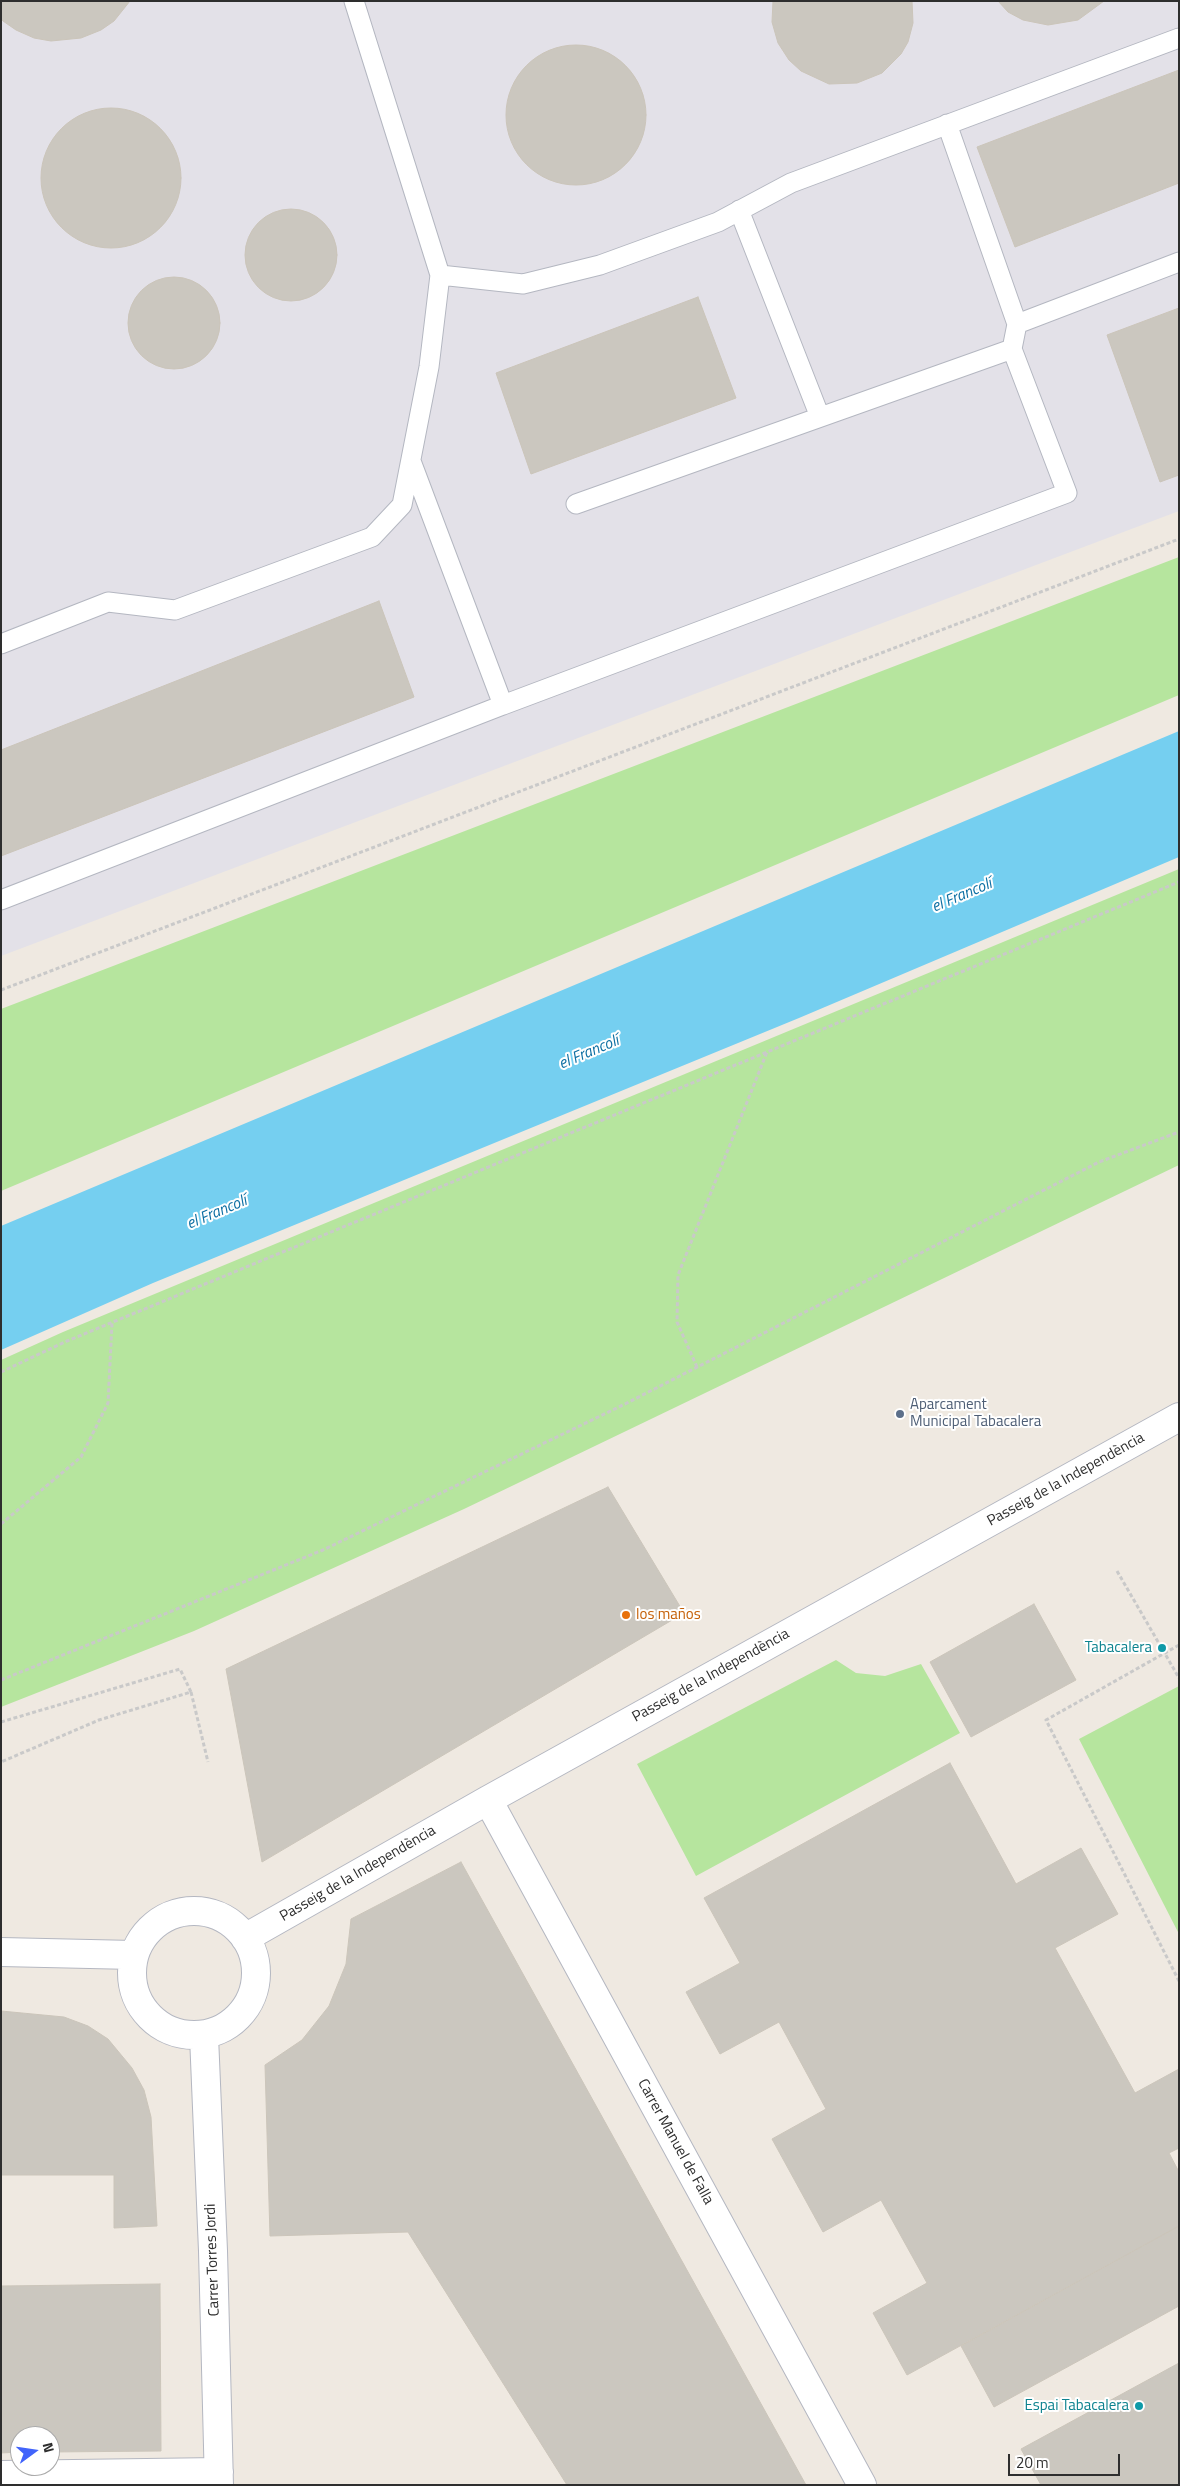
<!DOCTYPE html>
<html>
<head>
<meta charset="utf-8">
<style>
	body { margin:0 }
	#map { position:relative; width:1180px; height:2486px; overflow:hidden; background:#efe9e1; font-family:"Titillium Web",sans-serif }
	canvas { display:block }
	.frame { position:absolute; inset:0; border:2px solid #2e2e2e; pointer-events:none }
	.north { position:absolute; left:10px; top:2426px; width:50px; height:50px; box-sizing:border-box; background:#fff; border:1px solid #ababab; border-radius:50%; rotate:76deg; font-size:14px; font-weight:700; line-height:20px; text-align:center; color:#2e2e2e }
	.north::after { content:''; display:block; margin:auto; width:18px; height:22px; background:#4264fb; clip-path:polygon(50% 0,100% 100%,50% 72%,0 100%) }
	.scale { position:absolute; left:1008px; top:2454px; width:112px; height:22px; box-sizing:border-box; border:2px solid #2e2e2e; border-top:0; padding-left:6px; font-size:15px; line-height:18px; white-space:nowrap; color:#2e2e2e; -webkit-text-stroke:4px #fff; paint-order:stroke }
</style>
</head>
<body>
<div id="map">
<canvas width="1180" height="2486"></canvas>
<div class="frame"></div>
<div class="north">N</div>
<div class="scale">20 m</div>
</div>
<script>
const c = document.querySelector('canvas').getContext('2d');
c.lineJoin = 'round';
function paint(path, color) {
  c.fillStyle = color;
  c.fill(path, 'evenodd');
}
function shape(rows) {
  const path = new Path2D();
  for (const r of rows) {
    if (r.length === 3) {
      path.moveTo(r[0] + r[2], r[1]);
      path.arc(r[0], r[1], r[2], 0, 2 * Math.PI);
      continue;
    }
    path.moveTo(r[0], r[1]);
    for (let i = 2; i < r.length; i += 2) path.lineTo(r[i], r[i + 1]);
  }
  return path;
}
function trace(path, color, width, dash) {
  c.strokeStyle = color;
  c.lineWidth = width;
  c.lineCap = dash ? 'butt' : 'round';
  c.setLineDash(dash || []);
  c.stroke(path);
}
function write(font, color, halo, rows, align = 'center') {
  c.font = font + ' "Titillium Web",sans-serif';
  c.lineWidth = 4;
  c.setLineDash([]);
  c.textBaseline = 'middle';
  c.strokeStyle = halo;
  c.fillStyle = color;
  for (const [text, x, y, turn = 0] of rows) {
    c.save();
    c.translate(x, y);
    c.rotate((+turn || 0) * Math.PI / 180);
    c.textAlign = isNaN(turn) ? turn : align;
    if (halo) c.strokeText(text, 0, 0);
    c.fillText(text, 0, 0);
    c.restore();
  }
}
const industrial = shape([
	[1,1,1179,1,1179,511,1,956]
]);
const green = shape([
	[1179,557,1179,695,1,1191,1,1009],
	[1179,869,1179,1165,464,1509,194,1631,1,1707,1,1360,63,1332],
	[836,1660,856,1673,885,1676,921,1664,960,1733,696,1876,637,1764],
	[1179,1686,1179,1934,1079,1739]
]);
const water = shape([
	[1179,731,1179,857,799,1018,153,1283,1,1350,1,1226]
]);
const building = shape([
	[1,1,130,1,114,21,101,30,81,38,51,41,34,38,16,30,3,21,1,19,1,1],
	[773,1,912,1,913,23,908,42,901,54,882,73,857,83,829,84,801,71,789,60,778,43,772,22,773,1],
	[998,1,1104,1,1078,20,1048,25,1023,20,1008,12,998,1],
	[576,115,70],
	[1179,70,1179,183,1015,247,977,147,1179,70],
	[111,178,70],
	[291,255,46],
	[174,323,46],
	[698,297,736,398,531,474,496,373,698,297],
	[1179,308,1179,475,1160,482,1107,335,1179,308],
	[379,601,414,697,1,856,1,750,379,601],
	[608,1487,684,1613,262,1862,226,1669,608,1487],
	[1034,1604,1076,1680,971,1737,930,1662,1034,1604],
	[950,1763,1016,1884,1081,1848,1118,1914,1055,1948,1135,2093,1179,2069,1179,2148,1169,2153,1179,2172,1179,2226,907,2375,873,2313,927,2283,881,2200,823,2232,772,2139,826,2109,779,2022,720,2054,686,1992,740,1963,704,1898,950,1763],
	[461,1862,806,2485,567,2485,408,2232,270,2236,265,2065,302,2040,329,2006,346,1964,351,1919,461,1862],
	[1,2011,64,2017,88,2026,108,2039,132,2068,144,2090,151,2117,157,2226,114,2228,114,2175,1,2175,1,2011],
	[1179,2226,1179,2306,994,2407,961,2346,1179,2226],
	[160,2284,161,2451,50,2452,50,2436,20,2436,20,2452,1,2453,1,2286,160,2284],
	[1179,2363,1179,2485,1041,2485,1021,2449,1179,2363]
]);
const path = shape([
	[1,990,1179,539],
	[697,1367,677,1322,678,1275,767,1052],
	[1,1372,67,1341,1179,882],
	[1,1524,81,1457,108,1403,112,1323],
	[1117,1571,1179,1678],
	[1179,1645,1046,1720,1179,1981],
	[1,1680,323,1550,623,1405,1099,1162,1179,1132],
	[191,1692,208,1762],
	[1,1722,180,1669,191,1692,99,1720,1,1762]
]);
const lane = shape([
	[739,210,820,417],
	[440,275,523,284,600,265,718,222,791,183,1179,38],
	[1017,324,1179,262],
	[576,504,1012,349,1017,324,947,124],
	[1,644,108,602,175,610,372,537,402,505,429,367,440,275,354,1],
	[503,705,1067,493,1012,349],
	[1,900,503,705,411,461]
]);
const street = shape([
	[488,1800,862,2485],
	[194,1973,62],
	[245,1938,488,1800,1179,1417],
	[1,1952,134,1955],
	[204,2036,213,2251,219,2485],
	[1,2475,219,2472]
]);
const markers = [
	[900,1414,5,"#5c6f8a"],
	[626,1615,5,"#e8710a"],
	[1162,1648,5,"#0f9aa8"],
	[1139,2406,5,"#0f9aa8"]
];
const serviceNames = [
	["Aparcament",910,1405],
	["Municipal Tabacalera",910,1422]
];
const streetNames = [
	["Passeig de la Independència",1066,1480,-29],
	["Passeig de la Independència",711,1676,-29],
	["Passeig de la Independència",358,1874,-30],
	["Carrer Manuel de Falla",675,2142,61],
	["Carrer Torres Jordi",213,2260,-92]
];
const foodNames = [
	["los maños",636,1615]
];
const cultureNames = [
	["Tabacalera",1152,1648],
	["Espai Tabacalera",1129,2406]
];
const waterNames = [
	["el Francolí",962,896,-23],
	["el Francolí",589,1053,-23],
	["el Francolí",217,1213,-23]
];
paint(industrial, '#e3e1e8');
paint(green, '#b6e59e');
paint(water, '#75cff0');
paint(building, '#cbc7bf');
trace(building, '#cbc5ba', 1);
trace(lane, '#b4b7c1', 21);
trace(street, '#b4b7c1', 30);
trace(path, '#c9c9c9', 3, [4, 2.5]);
trace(lane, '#fff', 19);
trace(street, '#fff', 28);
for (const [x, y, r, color] of markers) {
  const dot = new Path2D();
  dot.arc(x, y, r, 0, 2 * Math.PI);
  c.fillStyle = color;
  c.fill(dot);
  trace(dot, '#fff', 2);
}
write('15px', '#4e5e75', '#fff', serviceNames, 'left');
write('15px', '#2e2e2e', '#fff', streetNames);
write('15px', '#c56008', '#fff', foodNames, 'left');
write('15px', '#0d838f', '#fff', cultureNames, 'right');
write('italic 16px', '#0d6fa3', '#fff', waterNames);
</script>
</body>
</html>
